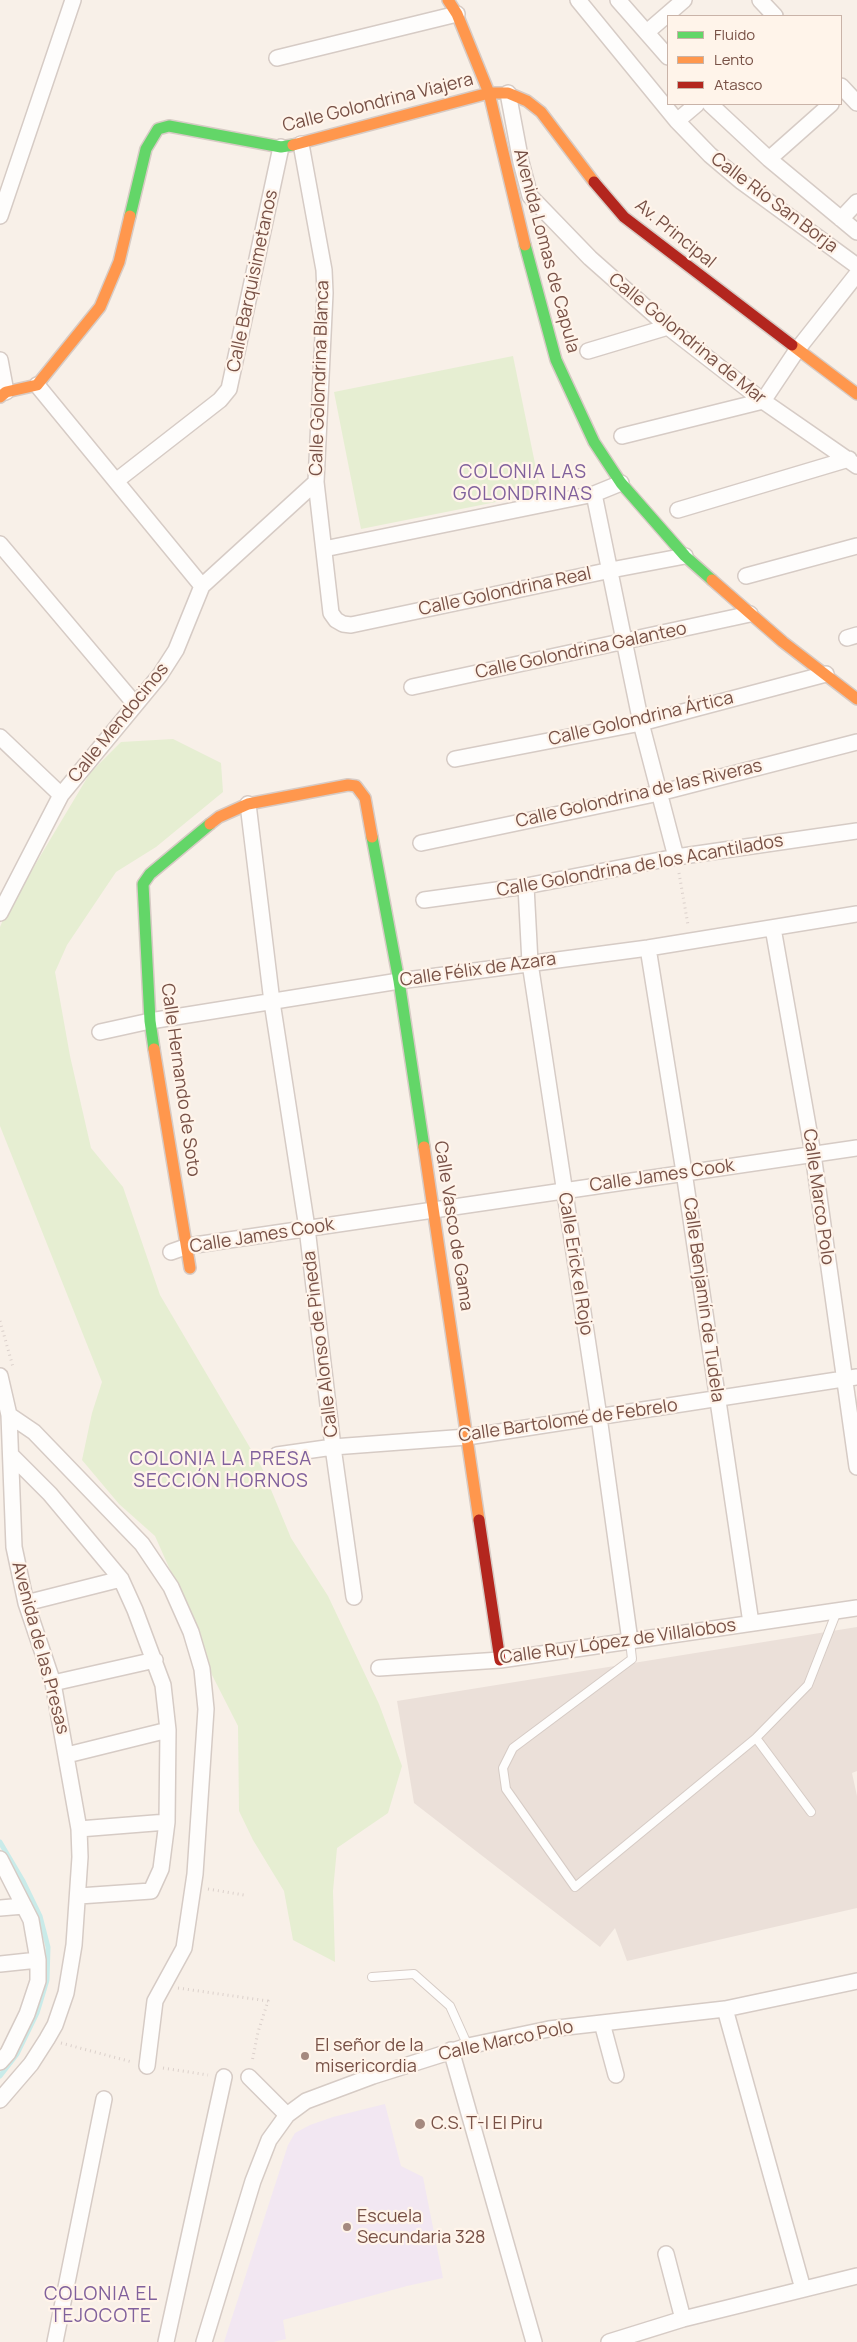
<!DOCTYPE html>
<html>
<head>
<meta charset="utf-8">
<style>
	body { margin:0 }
	#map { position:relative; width:857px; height:2342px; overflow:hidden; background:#f8f0e8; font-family:Manrope,sans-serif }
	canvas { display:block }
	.legend { position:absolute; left:667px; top:15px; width:175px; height:90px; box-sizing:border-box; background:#fff4ea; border:1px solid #c9b3a8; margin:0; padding:6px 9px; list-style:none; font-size:15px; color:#785146 }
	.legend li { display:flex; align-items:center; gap:10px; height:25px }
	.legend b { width:25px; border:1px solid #c9b3a8 }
</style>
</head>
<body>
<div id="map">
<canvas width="857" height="2342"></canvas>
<ul class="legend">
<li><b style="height:6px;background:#63d668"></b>Fluido</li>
<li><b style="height:6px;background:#ff974d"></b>Lento</li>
<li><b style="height:6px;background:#b3261e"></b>Atasco</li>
</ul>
</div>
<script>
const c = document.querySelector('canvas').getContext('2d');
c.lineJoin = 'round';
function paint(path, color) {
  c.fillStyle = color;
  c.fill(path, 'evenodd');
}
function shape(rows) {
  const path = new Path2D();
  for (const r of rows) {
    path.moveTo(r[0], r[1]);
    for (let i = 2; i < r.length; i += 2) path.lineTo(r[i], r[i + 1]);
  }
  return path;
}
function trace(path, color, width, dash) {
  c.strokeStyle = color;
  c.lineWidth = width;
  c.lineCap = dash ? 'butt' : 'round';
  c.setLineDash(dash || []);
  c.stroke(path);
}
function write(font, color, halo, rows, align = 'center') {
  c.font = font + ' Manrope,sans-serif';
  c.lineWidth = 4.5;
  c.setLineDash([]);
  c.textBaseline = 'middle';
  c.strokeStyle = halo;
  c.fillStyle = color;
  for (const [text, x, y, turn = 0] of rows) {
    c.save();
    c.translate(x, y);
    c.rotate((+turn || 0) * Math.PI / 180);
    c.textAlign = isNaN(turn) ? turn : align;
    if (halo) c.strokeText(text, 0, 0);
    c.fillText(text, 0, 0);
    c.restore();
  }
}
const industrial = shape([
	[857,1627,857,1771,852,1773,857,1796,857,1908,627,1961,615,1928,600,1947,414,1803,397,1701]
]);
const education = shape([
	[385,2104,401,2166,423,2177,443,2278,407,2286,283,2320,286,2339,274,2342,224,2342,288,2145,295,2133,310,2125,333,2117]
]);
const green = shape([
	[513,356,541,493,361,529,334,392],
	[173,739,221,763,223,792,156,847,116,872,67,945,55,972,70,1056,91,1148,123,1187,160,1295,262,1468,291,1538,328,1596,379,1704,402,1766,388,1813,337,1848,333,1891,335,1962,293,1940,284,1891,253,1840,239,1811,238,1726,212,1675,187,1608,155,1536,119,1504,82,1460,92,1413,102,1382,0,1126,0,927,5,915,90,773,121,742]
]);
const stream = shape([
	[0,1842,23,1881,40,1916,48,1947,47,1980,37,2013,17,2054,0,2076]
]);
const path = shape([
	[679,873,688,925],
	[0,1321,13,1367],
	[208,1889,244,1895],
	[178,1988,268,2001,258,2032,252,2062],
	[61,2043,132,2062],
	[163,2068,208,2075]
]);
const lane = shape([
	[630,1641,632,1659,513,1748,503,1768,506,1789,575,1887,756,1738,808,1685,837,1611],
	[756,1738,811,1812],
	[372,1977,414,1974,450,2006,468,2046]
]);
const street = shape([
	[578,0,677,121,710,155,742,182,857,266],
	[618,0,668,57],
	[760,0,775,16],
	[647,32,684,0],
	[277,58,457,14],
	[841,86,857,103],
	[508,93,521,162,530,196,590,258,668,327,763,401,857,466],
	[710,104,769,159,857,232],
	[677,121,697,104],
	[301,144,324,270,325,293,316,482,331,613,336,620,343,624,351,625,611,570,685,556],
	[769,159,831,104],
	[0,216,73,0],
	[841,219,857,202],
	[588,351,668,327],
	[0,360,6,392],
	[37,385,202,586],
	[622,436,763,401,797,350,857,274],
	[116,481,220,400,229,389,281,147],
	[594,494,641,723,676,857],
	[678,510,849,459],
	[0,544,135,704],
	[324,549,594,494,621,483],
	[746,576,857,546],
	[847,638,857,635],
	[412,687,750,614],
	[0,737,61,795],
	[455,759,641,723,826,674],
	[248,804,272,1002,307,1228,333,1447,354,1597],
	[421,843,659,793,857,742],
	[526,886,530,963,599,1417,630,1641],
	[424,900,526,886,676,857,857,831],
	[0,913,61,795,160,675,176,650,202,586,316,482],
	[773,928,813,1154,857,1467],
	[648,948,684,1172,751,1623],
	[100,1032,150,1021,399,981,648,948,857,914],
	[171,1252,188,1246,857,1148],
	[0,1376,9,1415,14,1547,26,1603,53,1683,79,1829,80,1857,74,1945,66,1993,55,2025,47,2039,31,2064,0,2100],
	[9,1415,34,1432,142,1544,171,1587,191,1632,202,1669,206,1709,195,1874,184,1948,155,2001,147,2066],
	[11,1455,50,1494,121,1579,135,1610,163,1685,168,1730,167,1822,161,1869,151,1891,79,1896],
	[277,1455,333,1447,467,1437,857,1377],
	[26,1603,121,1579],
	[379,1668,500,1660,857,1608],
	[53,1683,155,1660],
	[67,1755,168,1730],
	[79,1829,167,1822],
	[0,1859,31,1920,38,1960,38,1981,27,2014,8,2053,0,2062],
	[0,1908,24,1906],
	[0,1964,38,1960],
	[725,2009,803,2289],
	[602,2023,616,2075],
	[451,2050,534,2342],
	[249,2077,287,2115],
	[666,2254,683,2319],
	[55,2342,104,2099],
	[166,2342,224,2077],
	[204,2342,253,2181,269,2140,287,2115,306,2101,373,2076,468,2046,549,2029,725,2009,857,1981],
	[609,2342,683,2319,857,2276]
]);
const fast = shape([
	[130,216,146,149,158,129,169,126,281,147,293,145],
	[525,245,556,360,594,442,621,483,685,556,712,580],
	[372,837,399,981,424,1147],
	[154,1049,150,1021,143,884,150,874,210,824]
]);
const slow = shape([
	[448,0,457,14,489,93,525,245],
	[293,145,489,93,508,93,527,101,541,112,594,182],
	[792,345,857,394],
	[0,397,6,392,37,385,100,307,119,262,130,216],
	[712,580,783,642,857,699],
	[210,824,219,817,248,804,348,785,356,786,365,798,372,837],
	[154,1049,190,1268],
	[424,1147,479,1520]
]);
const jam = shape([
	[594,182,624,217,792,345],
	[479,1520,500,1660]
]);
const markers = [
	[305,2056,5,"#a5897f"],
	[420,2124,6,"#a5897f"],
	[347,2227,5,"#a5897f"]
];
const streetNames = [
	["Calle Golondrina Viajera",378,103,-14],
	["Calle Río San Borja",774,203,37],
	["Av. Principal",675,234,39],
	["Avenida Lomas de Capula",546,251,75],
	["Calle Barquisimetanos",253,281,-78],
	["Calle Golondrina de Mar",687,339,39],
	["Calle Golondrina Blanca",320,378,-88],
	["Calle Golondrina Real",505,592,-12],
	["Calle Golondrina Galanteo",581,651,-12],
	["Calle Golondrina Ártica",641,719,-13],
	["Calle Mendocinos",119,723,-51],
	["Calle Golondrina de las Riveras",639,794,-13],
	["Calle Golondrina de los Acantilados",640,866,-10],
	["Calle Félix de Azara",478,970,-8],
	["Calle Hernando de Soto",180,1080,82],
	["Calle James Cook",662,1176,-8],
	["Calle Marco Polo",818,1197,82],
	["Calle Vasco de Gama",453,1226,81],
	["Calle James Cook",262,1236,-9],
	["Calle Erick el Rojo",575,1264,81],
	["Calle Benjamín de Tudela",703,1300,82],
	["Calle Alonso de Pineda",321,1344,-97],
	["Calle Bartolomé de Febrelo",568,1421,-8],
	["Calle Ruy López de Villalobos",618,1642,-8],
	["Avenida de las Presas",40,1648,75],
	["Calle Marco Polo",506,2041,-12]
];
const poiNames = [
	["El señor de la",315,2046],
	["misericordia",315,2067],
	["C.S. T-I El Piru",431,2124],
	["Escuela",357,2217],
	["Secundaria 328",357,2238]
];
const neighbourhoodNames = [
	["COLONIA LAS",523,473],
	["GOLONDRINAS",523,495],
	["COLONIA LA PRESA",221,1460],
	["SECCIÓN HORNOS",221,1482],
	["COLONIA EL",101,2295],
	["TEJOCOTE",101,2317]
];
paint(industrial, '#ebe0d9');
paint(education, '#f2e7f2');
paint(green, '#e6eed2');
trace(stream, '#c9ebe9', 5);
trace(lane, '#d6cbc5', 10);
trace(street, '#d6cbc5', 18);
trace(fast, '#d7cbc5', 14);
trace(slow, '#d7cbc5', 14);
trace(jam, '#d7cbc5', 14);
trace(path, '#dbd0cb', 3, [1, 4]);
trace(lane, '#fefdfc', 8);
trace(street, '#fefdfc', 15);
trace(fast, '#63d668', 11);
trace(slow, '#ff974d', 11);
trace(jam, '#b3261e', 11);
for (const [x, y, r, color] of markers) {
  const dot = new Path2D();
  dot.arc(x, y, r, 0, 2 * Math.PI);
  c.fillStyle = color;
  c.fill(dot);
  trace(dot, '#fff4ea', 2);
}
write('18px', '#785146', '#fff4ea', streetNames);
write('18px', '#785146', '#fff4ea', poiNames, 'left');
c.letterSpacing = '1px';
write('19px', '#80619c', '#fff4ea', neighbourhoodNames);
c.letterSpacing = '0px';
</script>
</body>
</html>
